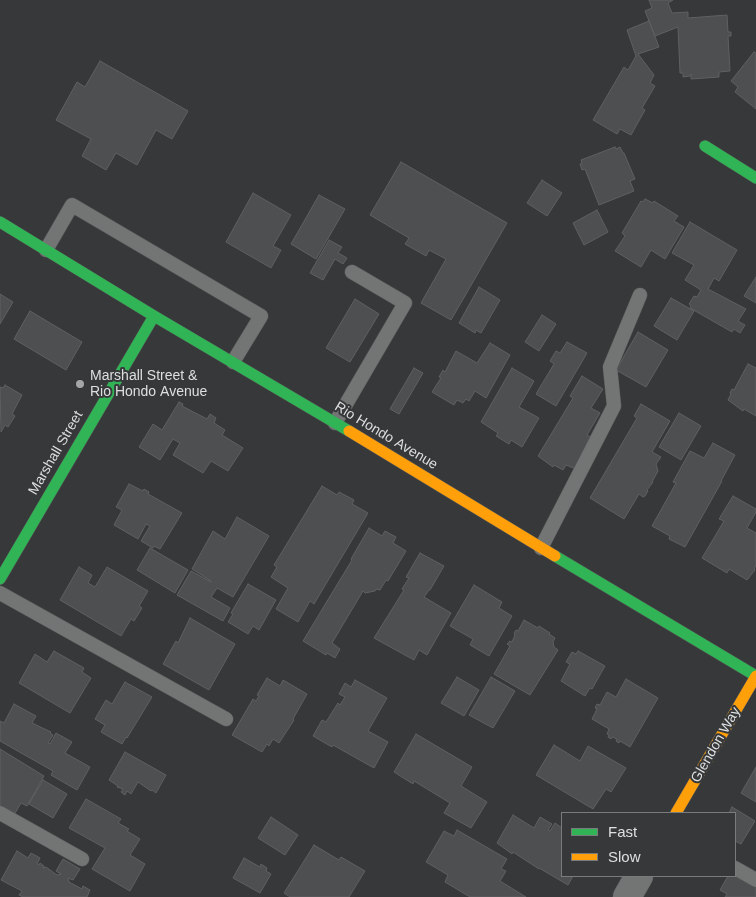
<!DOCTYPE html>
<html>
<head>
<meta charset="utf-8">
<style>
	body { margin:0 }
	#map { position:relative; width:756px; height:897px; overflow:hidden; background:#373839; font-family:Arial,sans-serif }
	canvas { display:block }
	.legend { position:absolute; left:561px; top:812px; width:175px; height:65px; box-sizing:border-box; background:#36383a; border:1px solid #797b7c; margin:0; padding:6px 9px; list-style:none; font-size:15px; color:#dedfe0 }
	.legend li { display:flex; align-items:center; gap:10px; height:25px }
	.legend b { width:25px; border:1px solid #797b7c }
</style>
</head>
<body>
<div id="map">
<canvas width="756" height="897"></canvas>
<ul class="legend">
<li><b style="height:6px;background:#30b455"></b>Fast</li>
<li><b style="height:6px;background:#ff9f0a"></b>Slow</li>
</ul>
</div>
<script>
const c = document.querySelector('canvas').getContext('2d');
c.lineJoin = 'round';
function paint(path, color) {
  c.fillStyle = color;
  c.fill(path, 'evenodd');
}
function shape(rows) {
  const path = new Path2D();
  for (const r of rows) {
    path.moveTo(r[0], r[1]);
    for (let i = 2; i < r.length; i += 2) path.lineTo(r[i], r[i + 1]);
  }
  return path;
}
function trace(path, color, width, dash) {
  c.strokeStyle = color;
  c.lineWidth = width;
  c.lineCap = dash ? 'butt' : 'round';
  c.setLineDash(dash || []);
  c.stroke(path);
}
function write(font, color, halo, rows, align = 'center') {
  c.font = font + ' Arial,sans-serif';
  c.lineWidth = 4;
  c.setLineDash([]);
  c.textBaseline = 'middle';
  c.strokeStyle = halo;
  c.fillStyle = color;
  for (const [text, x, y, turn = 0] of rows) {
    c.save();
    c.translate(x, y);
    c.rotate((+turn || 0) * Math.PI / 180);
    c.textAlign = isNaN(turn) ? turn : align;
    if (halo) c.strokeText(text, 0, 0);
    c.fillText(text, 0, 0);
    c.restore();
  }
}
const building = shape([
	[649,0,673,0,668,3,672,13,688,12,688,18,727,15,728,32,731,32,731,36,728,36,730,71,719,72,719,77,691,79,691,74,690,76,683,77,683,73,680,73,678,27,655,36,645,11,652,8,649,0],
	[649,21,659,47,638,54,654,75,650,83,655,86,642,108,645,110,631,135,620,129,617,134,593,120,624,67,628,70,636,56,627,30,649,21],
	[754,52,756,53,756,109,735,92,738,87,731,81,754,52],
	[100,61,188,111,172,139,156,130,137,165,116,153,106,170,82,156,91,139,56,120,77,82,85,87,100,61],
	[615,147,616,149,620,147,623,153,624,153,635,179,630,181,634,191,599,205,585,169,582,170,580,164,582,163,581,160,615,147],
	[401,162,507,223,451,320,421,303,446,259,429,250,426,256,405,244,409,238,370,215,401,162],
	[542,180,562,193,547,216,527,203,542,180],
	[253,193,291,215,273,246,281,250,271,268,226,242,253,193],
	[319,195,345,209,316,259,291,244,319,195],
	[645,199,653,203,654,201,678,216,674,221,684,227,665,259,651,250,641,267,615,251,625,236,622,233,641,201,643,202,645,199],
	[597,210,608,232,584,245,573,223,597,210],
	[690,222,737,250,719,281,714,278,708,289,746,309,738,321,745,325,740,333,734,329,732,332,690,308,691,306,689,304,694,296,697,297,701,290,685,280,694,265,672,253,690,222],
	[329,240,342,247,338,253,347,258,343,264,335,259,323,280,310,273,329,240],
	[756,277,756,303,744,296,756,277],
	[479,287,500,300,481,333,476,330,475,333,459,323,479,287],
	[0,294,13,302,0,324,0,294],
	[671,298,694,311,677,340,654,326,671,298],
	[355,299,379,314,350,362,326,348,355,299],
	[30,311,82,342,66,370,14,339,30,311],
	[542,315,556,324,539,351,525,342,542,315],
	[638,332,668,350,646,387,616,370,638,332],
	[567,342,587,353,556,406,536,394,554,364,550,361,556,351,560,353,567,342],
	[490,343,510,355,486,398,475,391,469,401,466,399,463,403,457,400,454,405,432,392,441,378,439,377,443,370,445,372,456,351,477,363,490,343],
	[748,364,756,368,756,416,744,409,743,411,728,400,731,394,730,393,732,389,734,390,748,364],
	[414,368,423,373,399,414,390,409,414,368],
	[512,368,534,381,519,407,539,418,522,447,511,440,509,444,496,436,498,433,481,422,512,368],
	[582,376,603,389,591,408,600,413,587,435,592,438,577,464,579,465,576,469,566,465,563,470,554,465,553,467,538,456,573,398,570,396,582,376],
	[5,385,22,395,12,414,15,416,8,427,5,425,1,432,0,387,3,388,5,385],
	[179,402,183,404,182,406,207,419,210,414,216,418,214,423,225,430,222,435,243,448,228,471,211,461,203,473,173,455,180,443,173,439,160,460,139,447,153,424,162,430,179,402],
	[641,404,670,421,652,452,661,457,656,464,658,471,652,482,653,482,647,490,648,491,645,496,643,497,639,494,624,519,590,498,637,418,634,416,641,404],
	[679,413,701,426,681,460,659,447,679,413],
	[713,443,735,455,721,481,722,481,685,547,669,539,670,536,652,526,676,483,673,482,690,451,704,458,713,443],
	[129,484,143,491,144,489,149,492,148,494,182,513,160,549,154,546,153,548,141,541,150,526,146,524,138,539,114,525,122,510,116,507,129,484],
	[322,486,337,495,339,492,354,500,352,504,368,513,314,604,310,601,298,622,276,609,288,588,271,577,277,567,274,565,322,486],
	[733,496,756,509,756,512,747,528,756,533,756,565,754,569,755,570,747,580,729,569,727,573,702,558,724,521,719,519,733,496],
	[237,517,269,536,233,597,217,588,211,597,230,608,223,621,177,595,191,571,211,582,211,581,192,569,213,531,225,539,237,517],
	[369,528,382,536,385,531,396,537,393,543,406,551,388,581,386,580,380,590,376,589,375,591,365,593,363,591,332,643,340,649,335,658,327,653,326,655,303,641,352,560,351,559,369,528],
	[150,548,188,570,175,593,137,570,150,548],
	[420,553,444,566,430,590,429,590,424,597,451,613,427,655,419,650,414,660,374,638,404,590,402,589,409,578,406,577,420,553],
	[79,567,92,575,88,583,95,587,107,567,148,591,139,606,142,608,134,621,131,619,121,636,60,600,79,567],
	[248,584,276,600,259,630,253,626,248,634,228,622,233,614,231,613,248,584],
	[474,585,502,602,499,608,512,616,489,656,470,645,473,639,450,626,474,585],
	[190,618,235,644,209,690,163,664,176,641,178,643,190,618],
	[524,620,538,628,539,626,550,633,549,634,555,638,553,642,554,647,558,650,530,695,494,674,510,646,507,644,510,641,512,642,515,635,514,634,516,630,518,631,524,620],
	[54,651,84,668,82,672,91,678,70,713,19,683,35,654,47,662,54,651],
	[578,651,605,666,592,689,590,688,585,696,561,681,570,664,566,662,572,652,576,654,578,651],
	[457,677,479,690,464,716,441,703,457,677],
	[491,677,515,691,493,728,469,715,491,677],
	[267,678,280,686,283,680,307,694,293,719,294,720,279,743,273,739,269,746,267,744,262,752,232,735,253,699,256,701,259,696,257,695,267,678],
	[626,679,658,698,630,747,620,741,619,743,616,741,617,739,612,737,611,739,608,737,609,735,607,734,609,729,592,719,597,709,595,708,597,704,600,705,607,692,616,697,626,679],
	[355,680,387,698,368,731,388,742,374,768,333,745,332,747,313,736,322,720,326,722,338,703,340,705,345,697,339,694,345,683,351,687,355,680],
	[125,682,152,697,127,738,126,737,122,744,101,732,105,725,95,719,106,700,112,704,125,682],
	[14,704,36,716,32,723,51,732,50,733,53,735,48,743,50,744,56,733,72,742,65,753,90,767,77,790,51,775,53,771,0,741,0,721,4,723,14,704],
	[416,734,472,767,461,786,487,802,471,828,444,813,450,803,414,781,413,784,394,772,416,734],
	[554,745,580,761,588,746,626,768,611,792,606,789,593,809,536,775,554,745],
	[0,749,44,776,27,806,21,803,14,815,0,807,0,749],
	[125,752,166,775,156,793,152,790,151,791,138,782,131,794,127,791,125,795,121,792,123,789,117,787,118,786,109,780,125,752],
	[756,767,756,802,741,793,756,767],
	[43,780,67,794,53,818,29,804,43,780],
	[86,799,121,819,118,823,129,829,127,831,140,839,130,855,145,864,130,891,92,869,105,848,69,828,86,799],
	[732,807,755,821,741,844,735,841,735,813,729,813,732,807],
	[513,815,534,828,540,817,552,824,548,830,550,831,555,823,562,828,562,876,573,876,568,885,539,868,539,869,513,852,512,854,497,843,513,815],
	[271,817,298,835,285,855,258,838,271,817],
	[457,830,507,859,501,869,506,871,500,881,526,897,470,897,445,882,448,875,426,862,444,831,454,836,457,830],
	[314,845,339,860,341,857,365,871,349,897,290,897,284,893,314,845],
	[17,851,28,858,31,853,40,858,37,864,39,865,40,863,44,866,43,868,46,867,57,875,61,874,56,871,63,859,80,869,73,880,68,878,69,882,82,889,83,886,90,890,87,897,23,897,19,895,22,891,1,880,17,851],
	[244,858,260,867,261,864,267,868,266,871,271,874,260,893,233,878,244,858],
	[728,876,735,876,756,885,756,897,725,897,727,894,720,890,728,876]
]);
const lane = shape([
	[46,250,72,205,261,316,233,362],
	[335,423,405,303,352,272],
	[541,548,614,406,610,367,640,295],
	[0,593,226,719],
	[0,813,82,859],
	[735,868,756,880]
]);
const street = shape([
	[627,897,639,876]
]);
const fast = shape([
	[705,146,756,178],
	[0,222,154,316,349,431],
	[555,556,756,676],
	[0,579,154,316]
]);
const slow = shape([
	[349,431,555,556],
	[676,813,756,676]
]);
const markers = [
	[80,384,5,"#a4a5a6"]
];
const poiNames = [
	["Marshall Street &",90,376],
	["Rio Hondo Avenue",90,392]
];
const streetNames = [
	["Rio Hondo Avenue",386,436,31],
	["Marshall Street",56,453,-60],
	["Glendon Way",716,745,-60]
];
paint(building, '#4e4f50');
trace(building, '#5f6061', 1);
trace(lane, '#545556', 15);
trace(street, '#545556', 29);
trace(fast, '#545556', 12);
trace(slow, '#545556', 12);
trace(lane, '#737474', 14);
trace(street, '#737474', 28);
trace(fast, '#30b455', 11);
trace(slow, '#ff9f0a', 11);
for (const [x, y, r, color] of markers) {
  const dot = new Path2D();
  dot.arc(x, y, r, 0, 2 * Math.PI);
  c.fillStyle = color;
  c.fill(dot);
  trace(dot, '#36383a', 2);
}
write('14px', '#dedfe0', '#36383a', poiNames, 'left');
write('14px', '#dedfe0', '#36383a', streetNames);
</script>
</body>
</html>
